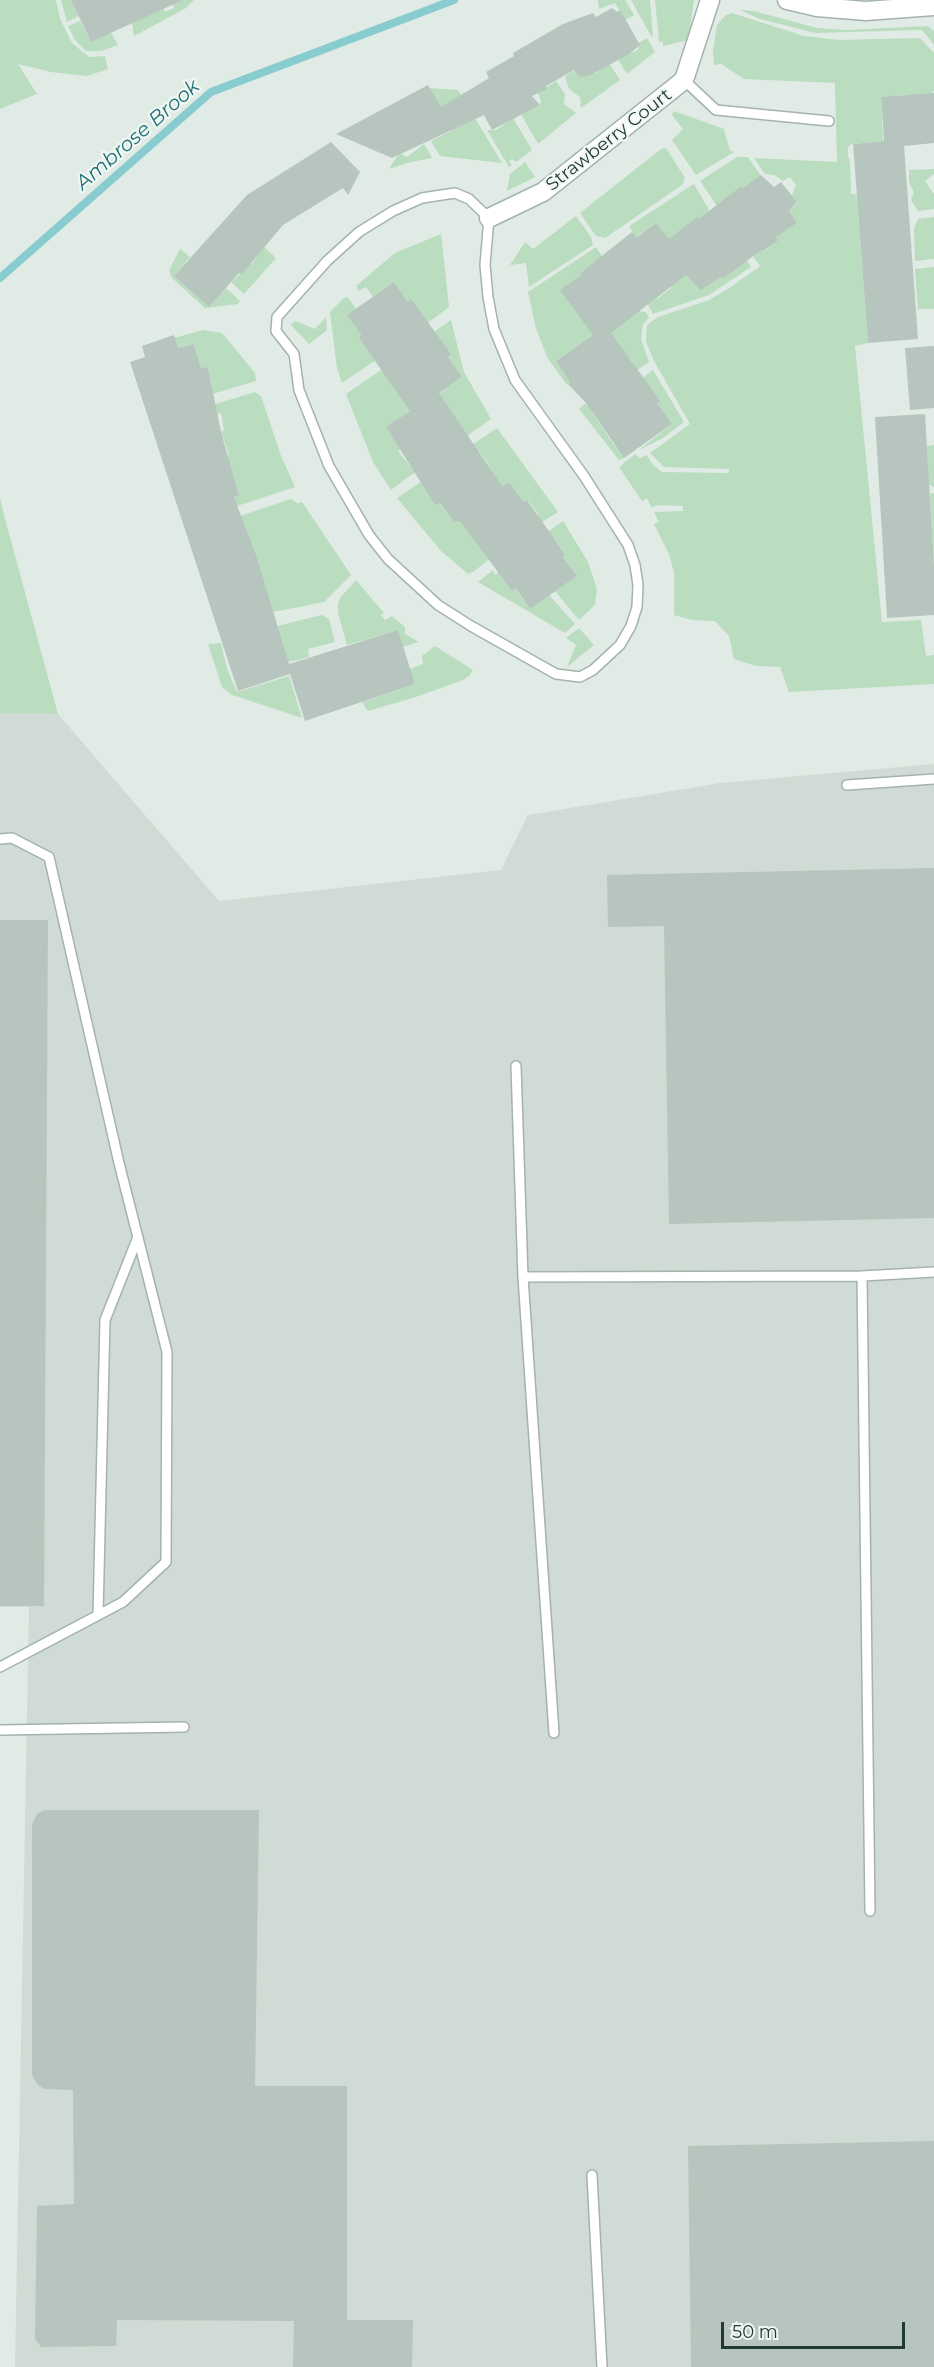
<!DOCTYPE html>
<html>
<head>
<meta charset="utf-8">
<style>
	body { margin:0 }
	#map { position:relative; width:934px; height:2367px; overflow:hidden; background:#e1ebe5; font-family:Montserrat,sans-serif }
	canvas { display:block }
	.scale { position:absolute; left:721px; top:2322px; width:184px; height:27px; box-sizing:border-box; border:3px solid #213b32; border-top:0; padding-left:8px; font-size:18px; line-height:21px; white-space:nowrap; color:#213b32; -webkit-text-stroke:4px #f1f8f4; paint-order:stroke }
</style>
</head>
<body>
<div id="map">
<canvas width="934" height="2367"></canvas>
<div class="scale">50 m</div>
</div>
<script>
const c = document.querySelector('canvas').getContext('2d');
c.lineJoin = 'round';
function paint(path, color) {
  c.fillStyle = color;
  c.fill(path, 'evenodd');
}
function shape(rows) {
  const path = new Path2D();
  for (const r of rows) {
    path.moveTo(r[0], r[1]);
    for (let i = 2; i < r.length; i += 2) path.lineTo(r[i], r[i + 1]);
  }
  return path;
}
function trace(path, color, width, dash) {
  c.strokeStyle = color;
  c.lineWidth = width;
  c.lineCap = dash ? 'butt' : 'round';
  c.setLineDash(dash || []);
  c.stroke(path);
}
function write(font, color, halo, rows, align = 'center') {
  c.font = font + ' Montserrat,sans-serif';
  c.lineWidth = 4.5;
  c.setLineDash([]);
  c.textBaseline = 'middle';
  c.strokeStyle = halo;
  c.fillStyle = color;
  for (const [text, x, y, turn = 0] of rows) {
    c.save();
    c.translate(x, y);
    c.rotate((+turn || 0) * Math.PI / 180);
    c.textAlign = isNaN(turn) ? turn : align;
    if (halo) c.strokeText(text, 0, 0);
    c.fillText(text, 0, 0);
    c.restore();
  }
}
const built = shape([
	[0,713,58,714,219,901,501,870,528,815,720,783,934,764,934,2367,15,2367,29,1607,0,1607]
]);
const green = shape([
	[0,0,56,0,60,19,72,43,89,57,105,56,108,69,87,76,51,72,18,64,37,94,0,109],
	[61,0,71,0,79,16,67,22],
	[171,0,194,0,186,8,134,36,132,23,161,4,165,12,174,8],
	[598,0,625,0,634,15,625,20,615,3,599,9],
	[631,0,650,0,653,38,650,34],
	[655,0,694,0,688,40,663,46,663,42,659,42],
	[740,10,754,11,817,28,847,30,927,26,934,31,934,45,922,30,815,33,760,19],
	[732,13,804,36,838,40,920,38,934,53,934,90,931,95,900,95,881,99,883,141,852,144,848,147,848,157,850,160,851,194,855,194,857,198,868,343,855,346,882,622,921,620,926,656,934,655,934,684,789,692,780,667,756,666,734,659,729,636,715,621,692,620,674,615,674,573,669,554,654,524,659,522,654,512,683,511,683,506,656,505,652,508,647,498,642,501,619,467,635,454,640,458,647,455,653,465,662,472,729,473,729,469,664,467,650,453,690,424,654,361,646,342,647,325,658,317,709,300,731,287,760,266,752,255,760,249,763,252,778,241,776,237,797,223,789,211,797,203,792,195,796,185,790,177,783,181,775,175,765,174,754,158,837,162,835,83,744,79,721,64,714,65,713,51,717,25,726,15],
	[80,21,91,42,110,31,118,45,101,51,86,51,75,40,68,26],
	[647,38,655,52,627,74,617,58,638,50,639,43],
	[609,63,620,80,581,108,580,97,569,89,565,76,574,71,595,74],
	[556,81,565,94,564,104,576,113,538,144,521,114,540,105,541,101,538,93],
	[429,88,458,90,502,163,440,156,431,141,451,131],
	[674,111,724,129,730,151,734,152,696,175,672,140,683,129,672,115],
	[513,118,532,150,516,162,512,159,509,161,512,165,509,167,487,130,496,130],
	[424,144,432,158,411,162,389,169,399,153,407,157],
	[666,148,685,178,682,185,605,238,596,236,580,213,661,149],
	[737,157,748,157,761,176,743,188,740,187,717,206,700,181],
	[525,162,535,177,507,191,510,174],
	[934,169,934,174,925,181,934,194,934,209,918,211,911,200,914,192,909,182,909,170],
	[694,184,708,208,709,212,702,219,698,216,669,241,656,223,636,237,629,226],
	[576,216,591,237,593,245,529,287,526,263,510,265,525,242,533,249],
	[934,217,934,259,915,261,914,228,918,219],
	[441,234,449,307,425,325,412,300,408,302,394,282,373,297,366,287,359,291,356,286,395,253],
	[263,246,276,258,244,294,231,282,247,268,248,263,252,264],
	[596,247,604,259,594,262,579,274,593,335,556,361,570,382,567,385,547,357,536,328,528,292],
	[180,249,190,257,174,276,209,307,226,288,240,301,238,304,205,308,172,278,169,270],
	[746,259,751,267,709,295,653,314,646,301,654,295,657,299,671,288,669,284,688,271,702,289,721,277,724,278],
	[934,267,934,309,918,309,915,269],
	[348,297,356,309,348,316,361,335,359,339,376,360,342,383,337,368,330,312,344,298],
	[633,310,646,312,649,318,643,324,641,339,649,362,636,371,630,364,632,361,606,331],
	[326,317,327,330,309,344,291,325,295,321,315,329],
	[451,320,464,372,491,419,464,438,426,403,462,377,448,357,451,354,431,334],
	[203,330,222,333,255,373,256,381,209,395,207,387,212,385,208,367,201,368,194,344,178,348,174,338],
	[384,368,389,374,386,377,414,408,387,427,401,448,398,451,415,472,391,490,373,462,346,394],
	[653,370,684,422,663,438,639,450,672,424,657,403,661,401,641,379],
	[255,392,261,396,281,456,295,487,237,506,234,497,239,495,222,458,229,455,221,432,224,430,221,413,215,414,212,405],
	[586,403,609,438,624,458,619,460,579,409],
	[497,428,558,512,539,524,535,517,538,514,528,500,524,502,509,482,500,487,486,469,490,467,479,451,475,454,470,446],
	[934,445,934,487,929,485,927,446],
	[422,481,454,522,465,520,492,557,473,572,468,574,441,551,397,498],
	[934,493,934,565,930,494],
	[0,498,4,515,58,714,0,713],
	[291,499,297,503,302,502,351,575,324,602,273,612,240,516],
	[563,521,588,562,597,589,595,605,579,620,555,591,577,576,562,556,565,553,555,539,546,533],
	[501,569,529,608,549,595,575,624,565,633,478,582,493,570,495,575],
	[356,580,384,613,381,615,385,620,392,616,405,627,405,634,419,642,403,647,398,630,347,645,338,613,338,604,340,598],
	[322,615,329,619,335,642,308,649,309,657,288,662,277,626],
	[579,628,594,645,567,667,576,645,566,638],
	[221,643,227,669,237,692,289,676,302,718,232,695,222,687,208,644],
	[435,646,473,670,469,676,463,680,413,698,368,711,362,702,415,684,410,669,423,664,422,656]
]);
const stream = shape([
	[0,278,211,92,454,0]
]);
const building = shape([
	[71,0,183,0,91,42],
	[612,8,617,12,620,10,640,45,629,54,591,75,580,77,574,70,546,86,547,89,532,96,540,105,492,130,484,115,392,158,336,134,428,85,441,107,489,78,486,72,514,56,513,53,563,24,593,13,596,17],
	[934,93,934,143,904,146,918,339,868,343,853,144,884,141,881,97],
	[331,142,360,172,348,195,343,188,283,225,242,274,239,273,209,307,174,276,247,195],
	[761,175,774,187,781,182,797,202,789,211,797,223,776,237,778,241,762,252,761,250,723,279,721,277,701,290,686,275,611,333,661,402,657,403,672,424,624,458,586,403,568,384,570,382,556,361,593,335,560,290,580,276,579,274,632,232,637,237,656,223,669,239,698,216,700,218,740,187,743,188],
	[394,282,408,302,411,299,451,354,448,357,462,377,439,393,502,486,509,482,524,502,527,500,565,554,562,556,577,576,530,609,516,589,512,591,460,521,454,522,440,503,435,505,386,427,410,411,359,338,361,335,347,315],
	[174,335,178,348,194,344,201,368,208,367,221,432,239,496,234,497,257,558,289,664,398,630,415,684,305,721,290,674,238,691,130,362,145,357,142,346],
	[934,346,934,408,910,410,905,348],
	[925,414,934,565,934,615,887,618,875,417],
	[934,868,934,1218,669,1224,664,926,608,927,607,875],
	[0,920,48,920,44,1606,0,1606],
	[44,1810,259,1810,255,2086,347,2086,347,2320,413,2320,412,2367,293,2367,294,2321,117,2320,116,2346,41,2347,35,2339,37,2206,74,2204,73,2090,44,2089,37,2084,32,2075,32,1824,37,1814],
	[934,2141,934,2367,691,2367,688,2146]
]);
const service = shape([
	[684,80,716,110,829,121],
	[455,193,469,199,489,218,485,265,488,297,494,329,515,380,584,476,628,545,635,565,638,585,637,607,631,626,620,645,593,670,580,677,556,674,471,626,438,605,388,559,369,535,329,466,299,390,294,354,276,331,277,317,327,261,359,232,393,211,422,198,455,193],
	[847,785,934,779],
	[0,839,12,838,49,857,119,1163,167,1352,166,1562,123,1602,0,1667],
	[516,1066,523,1277,862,1276],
	[523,1277,554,1733],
	[98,1615,105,1320,138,1237],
	[0,1730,184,1727],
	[870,1911,862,1276,934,1272],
	[592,2175,602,2367]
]);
const minor = shape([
	[787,0,817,7,866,11,934,6],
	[489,218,543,192,684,80,710,0]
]);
const streetNames = [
	["Strawberry Court",609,140,-38]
];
const waterNames = [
	["Ambrose Brook",138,135,-41]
];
paint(built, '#cfdbd4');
paint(green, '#badcbf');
trace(stream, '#89ccd0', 8);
paint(building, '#b6c6be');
trace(service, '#a4b3ac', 12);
trace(minor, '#a4b3ac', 21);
trace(service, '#fff', 9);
trace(minor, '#fff', 18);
write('18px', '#213b32', '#f1f8f4', streetNames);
write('italic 20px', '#1d7076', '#f1f8f4', waterNames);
</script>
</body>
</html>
